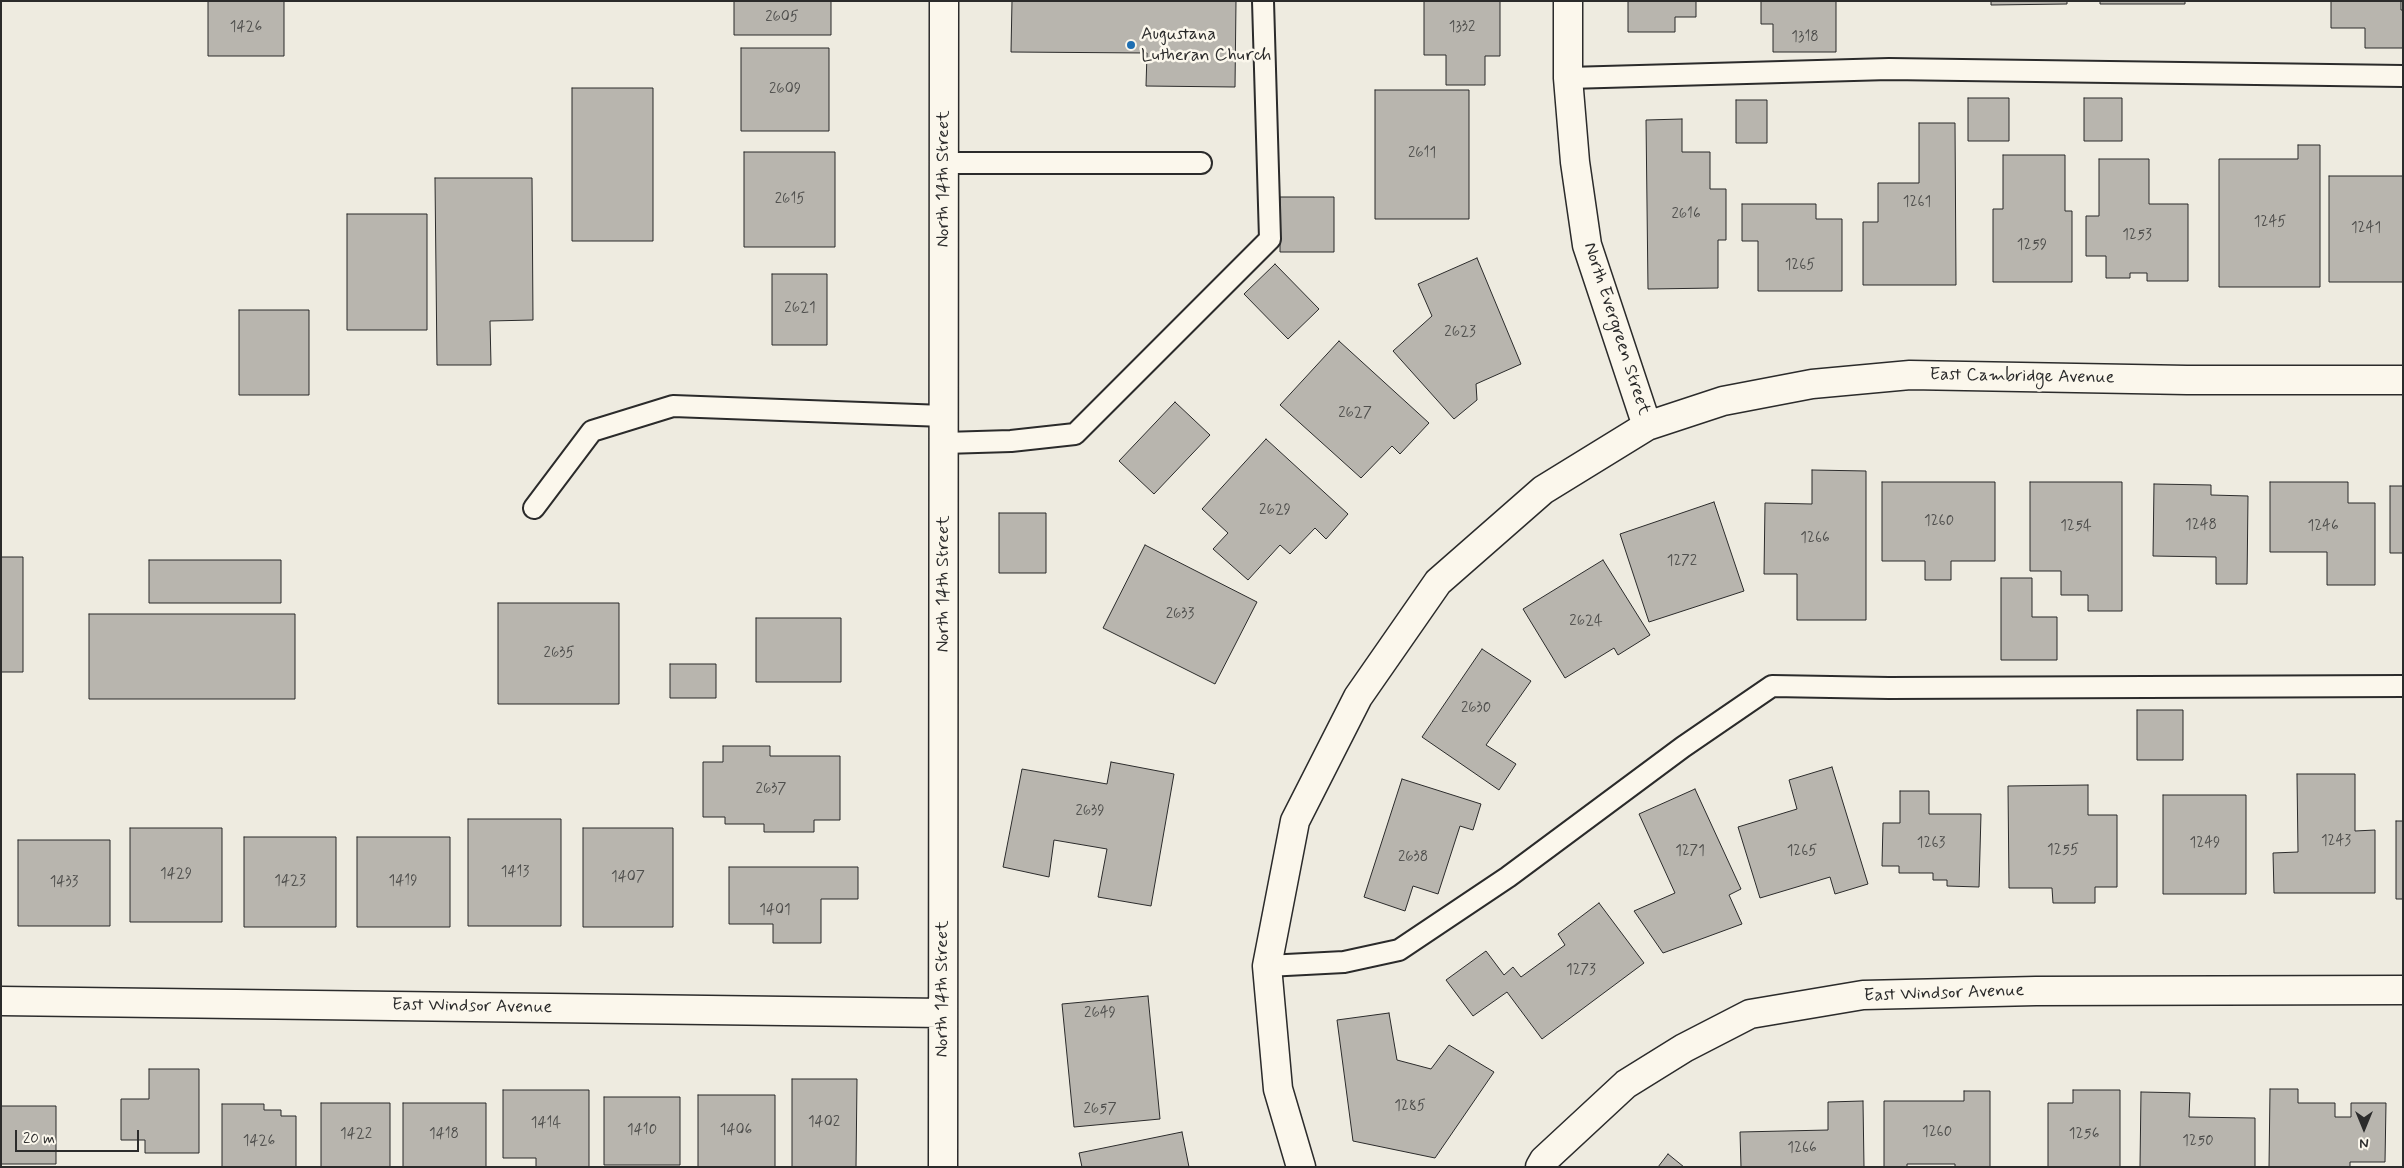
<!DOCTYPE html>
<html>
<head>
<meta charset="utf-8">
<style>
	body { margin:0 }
	#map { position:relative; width:2404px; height:1168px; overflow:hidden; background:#eeebe0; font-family:Mynerve,sans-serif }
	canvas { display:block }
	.frame { position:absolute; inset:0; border:2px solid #2b2b2b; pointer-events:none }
	.north { position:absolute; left:2339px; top:1103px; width:50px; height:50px; -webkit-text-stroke:4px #fbf7ec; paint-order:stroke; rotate:180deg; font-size:14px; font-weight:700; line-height:20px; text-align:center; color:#2b2b2b }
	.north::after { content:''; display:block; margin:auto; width:18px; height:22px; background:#2b2b2b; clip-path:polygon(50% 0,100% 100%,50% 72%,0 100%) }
	.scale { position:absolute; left:15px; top:1130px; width:124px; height:22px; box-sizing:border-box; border:2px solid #2b2b2b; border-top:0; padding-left:6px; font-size:15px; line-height:18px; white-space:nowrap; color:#2b2b2b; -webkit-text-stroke:4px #fbf7ec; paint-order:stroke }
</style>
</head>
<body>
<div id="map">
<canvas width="2404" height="1168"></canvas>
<div class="frame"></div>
<div class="north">N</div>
<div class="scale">20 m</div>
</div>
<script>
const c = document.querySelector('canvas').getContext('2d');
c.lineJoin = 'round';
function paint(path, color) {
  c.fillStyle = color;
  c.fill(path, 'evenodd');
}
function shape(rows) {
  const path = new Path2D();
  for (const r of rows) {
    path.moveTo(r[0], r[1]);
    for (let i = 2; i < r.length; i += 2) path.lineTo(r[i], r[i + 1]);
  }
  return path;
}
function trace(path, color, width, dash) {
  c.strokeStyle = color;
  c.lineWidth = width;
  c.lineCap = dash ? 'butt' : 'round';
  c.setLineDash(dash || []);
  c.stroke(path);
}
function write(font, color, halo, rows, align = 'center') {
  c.font = font + ' Mynerve,sans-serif';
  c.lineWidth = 5;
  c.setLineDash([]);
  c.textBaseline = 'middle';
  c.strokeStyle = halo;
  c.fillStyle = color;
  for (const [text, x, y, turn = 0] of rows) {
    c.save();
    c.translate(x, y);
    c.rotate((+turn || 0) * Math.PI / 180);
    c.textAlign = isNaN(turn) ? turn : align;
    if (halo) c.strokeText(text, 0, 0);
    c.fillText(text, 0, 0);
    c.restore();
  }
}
const building = shape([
	[208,1,284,1,284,56,208,56,208,1],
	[734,1,831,1,831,35,734,35,734,1],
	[1012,1,1236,1,1235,87,1146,86,1147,53,1011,52,1012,1],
	[1424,1,1500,1,1500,56,1485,56,1485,85,1446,85,1446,55,1424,55,1424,1],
	[1628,1,1696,1,1696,17,1675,17,1675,32,1628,32,1628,1],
	[1761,1,1836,1,1836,52,1773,52,1773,24,1761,24,1761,1],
	[1991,1,2067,1,2067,4,1991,5,1991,1],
	[2100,1,2185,1,2185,4,2100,4,2100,1],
	[2331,1,2401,1,2401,10,2403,10,2403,48,2365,48,2365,28,2331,28,2331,1],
	[741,48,829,48,829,131,741,131,741,48],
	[572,88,653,88,653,241,572,241,572,88],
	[1375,90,1469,90,1469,219,1375,219,1375,90],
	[1968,98,2009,98,2009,141,1968,141,1968,98],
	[2084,98,2122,98,2122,141,2084,141,2084,98],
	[1736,100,1767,100,1767,143,1736,143,1736,100],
	[1682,119,1682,152,1710,152,1710,189,1726,189,1726,240,1718,240,1718,288,1648,289,1646,120,1682,119],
	[1919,123,1955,123,1956,285,1863,285,1863,222,1878,222,1878,183,1919,183,1919,123],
	[2298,145,2320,145,2320,287,2219,287,2219,159,2298,159,2298,145],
	[744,152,835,152,835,247,744,247,744,152],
	[2003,155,2065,155,2065,211,2072,211,2072,282,1993,282,1993,209,2003,209,2003,155],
	[2099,159,2149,159,2149,204,2188,204,2188,281,2147,281,2147,273,2130,273,2130,278,2106,278,2106,256,2086,256,2086,216,2099,216,2099,159],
	[2329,176,2403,176,2403,282,2329,282,2329,176],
	[435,178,532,178,533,320,490,321,491,365,437,365,435,178],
	[1280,197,1334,197,1334,252,1280,252,1280,197],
	[1742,204,1816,204,1816,219,1842,219,1842,291,1758,291,1758,241,1742,241,1742,204],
	[347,214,427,214,427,330,347,330,347,214],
	[1477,258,1521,364,1476,384,1477,400,1454,419,1393,351,1432,316,1418,284,1477,258],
	[1275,264,1319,309,1288,339,1244,294,1275,264],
	[772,274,827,274,827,345,772,345,772,274],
	[239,310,309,310,309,395,239,395,239,310],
	[1339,341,1429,423,1400,454,1392,446,1361,478,1280,405,1339,341],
	[1175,402,1210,435,1154,494,1119,461,1175,402],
	[1266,439,1348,514,1326,539,1315,528,1290,554,1280,545,1248,580,1213,549,1228,533,1202,509,1266,439],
	[1812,470,1866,471,1866,620,1797,620,1797,574,1764,574,1765,503,1812,504,1812,470],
	[1882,482,1995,482,1995,561,1951,561,1951,580,1925,580,1925,561,1882,561,1882,482],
	[2030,482,2122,482,2122,611,2088,611,2088,595,2061,595,2061,571,2030,571,2030,482],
	[2270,482,2348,482,2348,503,2375,503,2375,585,2327,585,2327,552,2270,552,2270,482],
	[2154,484,2211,485,2211,495,2248,496,2247,584,2216,584,2216,557,2153,556,2154,484],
	[2390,486,2403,486,2403,553,2390,553,2390,486],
	[1714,502,1744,591,1649,622,1620,534,1714,502],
	[999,513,1046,513,1046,573,999,573,999,513],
	[1145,545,1257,602,1215,684,1103,628,1145,545],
	[1,557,23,557,23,672,1,672,1,557],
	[149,560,281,560,281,603,149,603,149,560],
	[1603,560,1650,635,1618,655,1614,648,1565,678,1523,609,1603,560],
	[2001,578,2032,578,2032,617,2057,617,2057,660,2001,660,2001,578],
	[498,603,619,603,619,704,498,704,498,603],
	[89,614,295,614,295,699,89,699,89,614],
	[756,618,841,618,841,682,756,682,756,618],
	[1482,649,1531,681,1486,745,1516,764,1499,790,1422,737,1482,649],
	[670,664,716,664,716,698,670,698,670,664],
	[2137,710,2183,710,2183,760,2137,760,2137,710],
	[723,746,770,746,770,756,840,756,840,820,814,820,814,832,764,832,764,824,725,824,725,817,703,817,703,762,723,762,723,746],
	[1111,762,1174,774,1151,906,1098,897,1107,849,1054,840,1049,877,1003,867,1022,769,1107,784,1111,762],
	[1832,767,1868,884,1835,894,1830,877,1760,898,1738,827,1797,809,1789,780,1832,767],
	[2297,774,2355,774,2355,831,2375,830,2375,893,2274,893,2273,853,2298,852,2297,774],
	[1402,779,1481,804,1473,830,1460,826,1438,894,1413,886,1405,911,1364,897,1402,779],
	[2088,785,2088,815,2117,815,2117,887,2095,887,2095,903,2053,903,2052,888,2009,888,2008,786,2088,785],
	[1695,789,1741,889,1729,895,1742,924,1663,953,1634,911,1675,893,1639,814,1695,789],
	[1900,791,1929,791,1929,814,1981,814,1979,887,1947,886,1947,880,1933,880,1933,873,1899,873,1899,866,1882,866,1883,823,1900,823,1900,791],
	[2163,795,2246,795,2246,894,2163,894,2163,795],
	[468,819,561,819,561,926,468,926,468,819],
	[2396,821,2403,821,2403,899,2396,899,2396,821],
	[130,828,222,828,222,922,130,922,130,828],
	[583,828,673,828,673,927,583,927,583,828],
	[244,837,336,837,336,927,244,927,244,837],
	[357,837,450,837,450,927,357,927,357,837],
	[18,840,110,840,110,926,18,926,18,840],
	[729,867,858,867,858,899,821,899,821,943,773,943,773,924,729,924,729,867],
	[1599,903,1644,963,1542,1039,1507,992,1473,1016,1446,980,1486,951,1504,975,1513,967,1521,977,1565,945,1558,934,1599,903],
	[1148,996,1160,1119,1074,1127,1062,1004,1148,996],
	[1389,1013,1397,1060,1431,1069,1449,1045,1494,1072,1435,1158,1353,1141,1337,1020,1389,1013],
	[149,1069,199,1069,199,1153,145,1153,145,1140,121,1140,121,1099,149,1099,149,1069],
	[792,1079,857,1079,856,1167,792,1167,792,1079],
	[2270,1089,2298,1089,2298,1103,2335,1103,2335,1117,2351,1117,2351,1103,2386,1103,2385,1162,2350,1162,2350,1167,2269,1167,2270,1089],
	[503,1090,589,1090,589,1167,536,1167,536,1158,503,1158,503,1090],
	[2073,1090,2120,1090,2120,1167,2048,1167,2048,1103,2073,1103,2073,1090],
	[1964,1091,1990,1091,1990,1167,1955,1167,1955,1164,1907,1164,1907,1167,1884,1167,1884,1101,1964,1101,1964,1091],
	[2141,1092,2190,1093,2189,1117,2255,1118,2255,1167,2140,1167,2141,1092],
	[698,1095,775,1095,775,1167,698,1167,698,1095],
	[604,1097,680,1097,680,1165,604,1165,604,1097],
	[1863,1101,1864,1167,1741,1167,1740,1132,1828,1130,1828,1102,1863,1101],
	[321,1103,390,1103,390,1167,321,1167,321,1103],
	[403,1103,486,1103,486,1167,403,1167,403,1103],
	[222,1104,264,1104,264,1110,281,1110,281,1116,296,1116,296,1167,222,1167,222,1104],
	[1,1106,56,1106,56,1164,1,1164,1,1106],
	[1182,1132,1189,1167,1082,1167,1079,1153,1182,1132],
	[1668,1154,1684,1167,1658,1167,1668,1154]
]);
const lane = shape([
	[1568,78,1889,69,2403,76],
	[944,163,1201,163],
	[944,443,1011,441,1075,434,1270,239,1263,1],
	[534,508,592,431,673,406,944,416],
	[1267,966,1344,962,1399,950,1508,877,1683,747,1772,686,1889,688,2403,686]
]);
const street = shape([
	[1647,426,1723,401,1812,384,1910,375,2187,380,2403,380],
	[1,1001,943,1013],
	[943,1167,944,1],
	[1301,1167,1278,1089,1267,966,1295,821,1358,697,1438,582,1543,490,1647,426,1587,245,1575,162,1568,78,1568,1],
	[1540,1167,1544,1160,1626,1084,1684,1048,1750,1014,1863,995,2036,991,2403,990]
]);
const markers = [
	[1131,45,5,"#1f6fb2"]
];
const numberNames = [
	["2605",782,18],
	["1426",246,28],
	["1332",1462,28],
	["1318",1805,38],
	["2609",785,90],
	["2611",1422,154],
	["2615",790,200],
	["1261",1917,203],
	["2616",1686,215],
	["1245",2270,223],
	["1241",2366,229],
	["1253",2137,236],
	["1259",2032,246],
	["1265",1800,266],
	["2621",800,309],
	["2623",1460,333],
	["2627",1355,414],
	["2629",1275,511],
	["1260",1939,522],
	["1248",2201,526],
	["1254",2076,527],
	["1246",2323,527],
	["1266",1815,539],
	["1272",1682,562],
	["2633",1180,615],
	["2624",1586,622],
	["2635",559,654],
	["2630",1476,709],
	["2637",771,790],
	["2639",1090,812],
	["1243",2336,842],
	["1263",1931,844],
	["1249",2205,844],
	["1255",2063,851],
	["1271",1690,852],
	["1265",1802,852],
	["2638",1413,858],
	["1413",515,873],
	["1429",176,875],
	["1407",628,878],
	["1423",290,882],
	["1419",403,882],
	["1433",64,883],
	["1401",775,911],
	["1273",1581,971],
	["2649",1100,1014],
	["1285",1410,1107],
	["2657",1100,1110],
	["1402",824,1123],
	["1414",546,1124],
	["1410",642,1131],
	["1406",736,1131],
	["1260",1937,1133],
	["1422",356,1135],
	["1418",444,1135],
	["1256",2084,1135],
	["1426",259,1142],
	["1250",2198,1142],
	["1266",1802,1149]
];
const poiNames = [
	["Augustana",1141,35],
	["Lutheran Church",1141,56]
];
const streetNames = [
	["North 14th Street",944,179,-90],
	["North Evergreen Street",1616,329,72],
	["East Cambridge Avenue",2022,377,1],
	["North 14th Street",944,584,-90],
	["North 14th Street",943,989,-90],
	["East Windsor Avenue",1944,994,-2],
	["East Windsor Avenue",472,1007,1]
];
paint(building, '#b8b5ae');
trace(building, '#2b2b2b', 1);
trace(lane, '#2b2b2b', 24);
trace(street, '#2b2b2b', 31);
trace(lane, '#fbf7ec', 20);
trace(street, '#fbf7ec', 28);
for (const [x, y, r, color] of markers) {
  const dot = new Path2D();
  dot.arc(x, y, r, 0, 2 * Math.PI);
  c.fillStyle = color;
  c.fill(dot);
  trace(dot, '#fbf7ec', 2);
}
write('15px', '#4e4e4c', null, numberNames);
write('18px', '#2b2b2b', '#fbf7ec', poiNames, 'left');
write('18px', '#2b2b2b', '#fbf7ec', streetNames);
</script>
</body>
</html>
